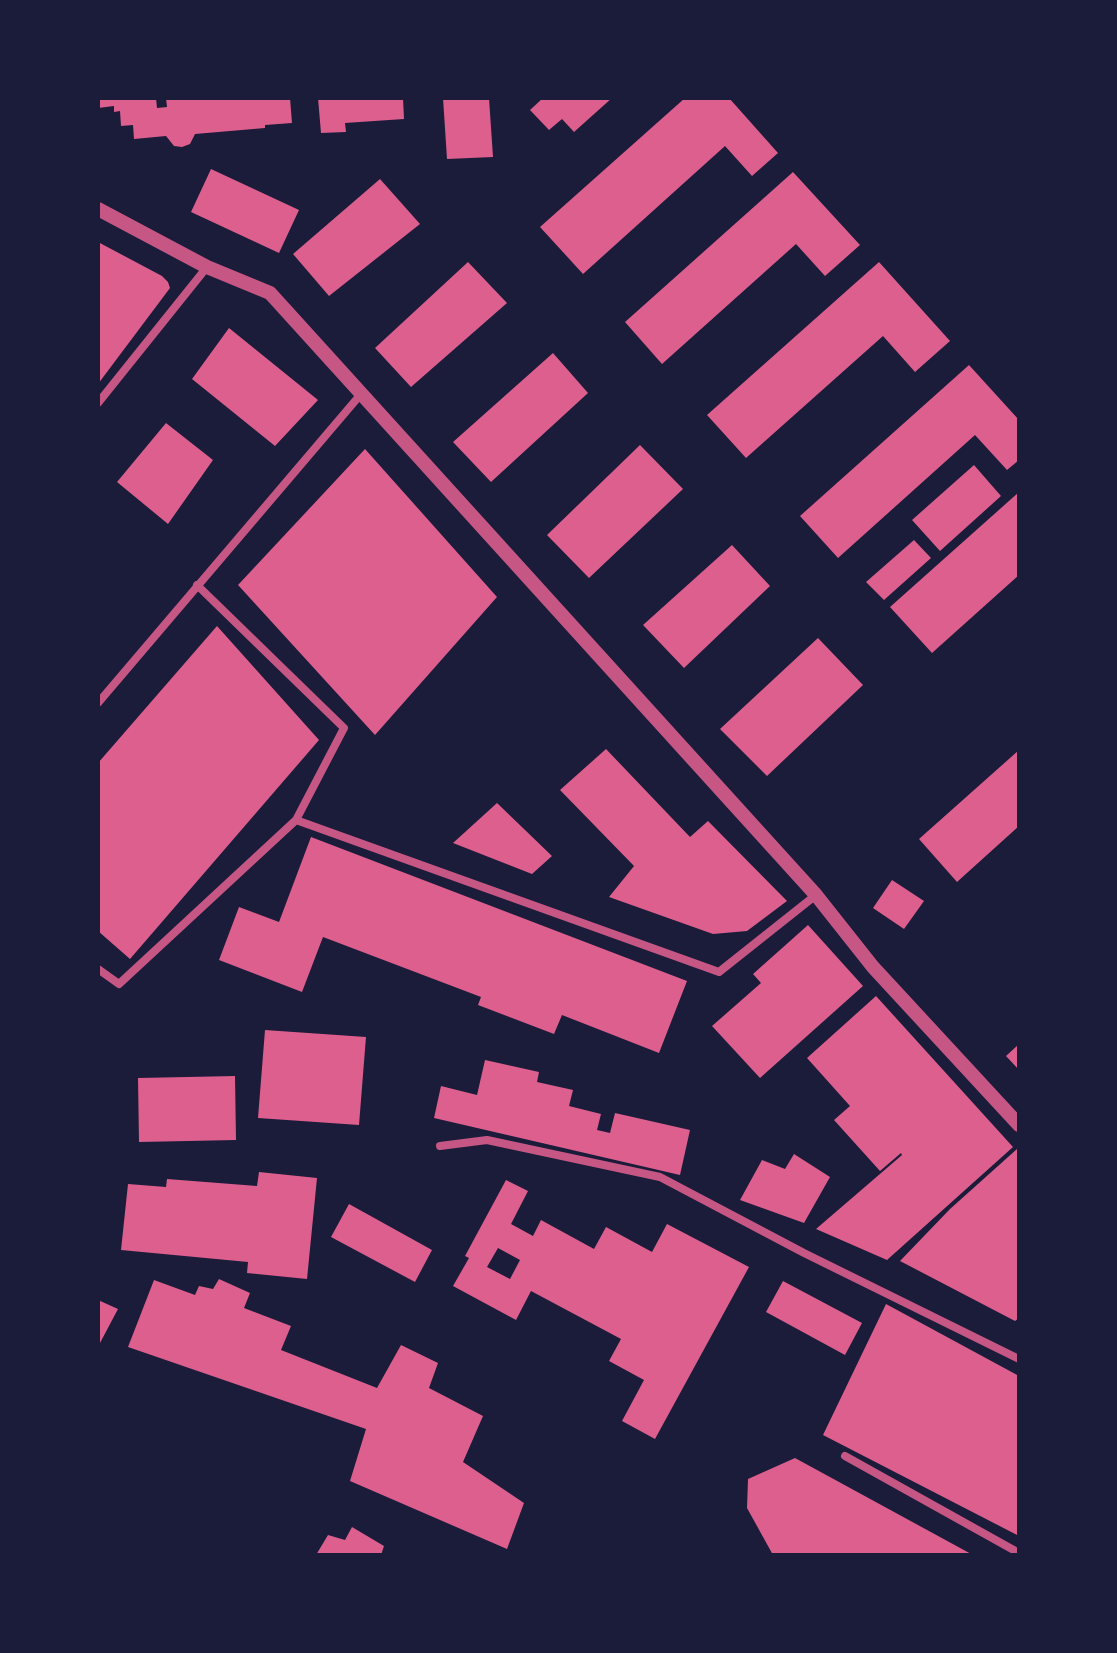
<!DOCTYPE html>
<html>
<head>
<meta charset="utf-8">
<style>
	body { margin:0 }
	#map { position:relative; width:1117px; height:1653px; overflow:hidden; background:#1b1b3a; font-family:Barlow,sans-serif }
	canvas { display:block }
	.frame { position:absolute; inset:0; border:100px solid #1b1b3a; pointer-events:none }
</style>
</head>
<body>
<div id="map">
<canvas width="1117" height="1653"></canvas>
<div class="frame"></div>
</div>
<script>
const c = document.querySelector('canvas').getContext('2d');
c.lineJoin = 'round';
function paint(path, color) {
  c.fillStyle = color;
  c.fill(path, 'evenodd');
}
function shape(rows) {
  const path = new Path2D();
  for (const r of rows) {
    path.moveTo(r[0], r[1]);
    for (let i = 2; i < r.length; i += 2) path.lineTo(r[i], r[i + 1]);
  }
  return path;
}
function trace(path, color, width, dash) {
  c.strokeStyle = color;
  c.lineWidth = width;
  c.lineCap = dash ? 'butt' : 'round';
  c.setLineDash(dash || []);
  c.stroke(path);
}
const building = shape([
	[98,98,156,98,157,108,167,107,166,98,290,98,292,123,265,125,265,128,195,134,190,144,182,147,174,146,166,136,134,139,133,125,121,126,120,111,114,112,114,106,98,108],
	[318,98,403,98,404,119,345,123,346,132,321,133],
	[443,98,489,98,493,157,447,159],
	[543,98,612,98,574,132,562,119,549,130,530,110],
	[685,98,729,98,778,153,752,176,725,146,583,274,540,227],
	[211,169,299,210,279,253,191,212],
	[793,172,860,245,825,276,796,244,662,364,625,322],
	[380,179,420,224,329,296,293,254],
	[98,242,162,276,168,282,170,288,98,384],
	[468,262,507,303,411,387,375,348],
	[879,262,950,341,915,372,883,336,746,458,707,415],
	[229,328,318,400,275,446,192,379],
	[553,353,588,393,491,482,453,442],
	[969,365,1019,420,1019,460,1007,470,975,435,838,558,800,516],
	[166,423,213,460,168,524,117,482],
	[640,445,683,489,589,578,547,535],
	[365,449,497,597,375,735,238,585],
	[974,465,1001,496,940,551,912,520],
	[1019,492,1019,575,932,653,890,607],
	[914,540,931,558,884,600,866,582],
	[732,545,770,586,684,668,643,625],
	[217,626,319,740,130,959,98,931,98,763],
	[818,638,863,685,767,776,720,729],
	[606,749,690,837,708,821,787,901,747,931,713,934,609,897,634,866,560,790],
	[1019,750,1019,826,957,882,919,839],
	[497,803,552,856,532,874,453,843],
	[311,837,687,981,659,1053,562,1015,554,1034,478,1005,481,997,323,937,302,992,219,960,239,907,279,922],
	[892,880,924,901,904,929,873,908],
	[808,925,863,986,760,1078,712,1026,761,983,753,974],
	[876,996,1013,1147,887,1260,816,1229,902,1155,901,1153,880,1171,834,1120,850,1106,807,1058],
	[265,1030,366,1037,359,1125,258,1118],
	[1019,1044,1019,1070,1006,1056],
	[485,1060,539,1072,537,1082,573,1090,569,1106,601,1114,597,1130,610,1133,615,1113,690,1130,680,1175,434,1118,441,1086,477,1095],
	[235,1076,236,1140,139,1142,138,1078],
	[1017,1149,1019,1318,1015,1321,900,1261,950,1209],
	[794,1154,830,1177,804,1223,740,1200,762,1160,785,1169],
	[259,1172,317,1178,307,1279,247,1273,248,1262,121,1250,128,1184,166,1187,167,1179,257,1186],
	[506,1180,528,1191,511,1224,533,1236,541,1220,594,1249,606,1227,652,1252,667,1224,749,1267,655,1439,622,1421,644,1380,609,1361,621,1339,531,1291,516,1320,453,1286,469,1258,465,1256],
	[498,1248,520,1260,510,1279,487,1267],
	[349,1204,432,1250,415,1282,331,1237],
	[219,1279,250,1293,244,1308,291,1326,281,1350,377,1388,401,1345,438,1363,429,1388,483,1416,463,1462,524,1503,507,1549,350,1481,366,1429,128,1347,154,1280,195,1295,199,1286,213,1289],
	[783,1281,862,1323,845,1355,766,1312],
	[98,1300,118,1309,100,1343,98,1342],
	[886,1304,1019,1376,1019,1536,823,1435],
	[795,1458,973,1555,773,1555,747,1508,748,1479],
	[352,1527,384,1546,381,1555,316,1555,328,1535,345,1540]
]);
const minor = shape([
	[98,403,207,267],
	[98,703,361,394],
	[296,820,719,972,816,895],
	[98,969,119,984,296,820,344,728,197,585],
	[440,1146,487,1140,660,1177,804,1253,1019,1359],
	[845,1456,1019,1553]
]);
const tertiary = shape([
	[98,209,207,267,270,293,816,895,873,967,1019,1125]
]);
paint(building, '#dd5f8e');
trace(minor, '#c65784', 8);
trace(tertiary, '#c65784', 14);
</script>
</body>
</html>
